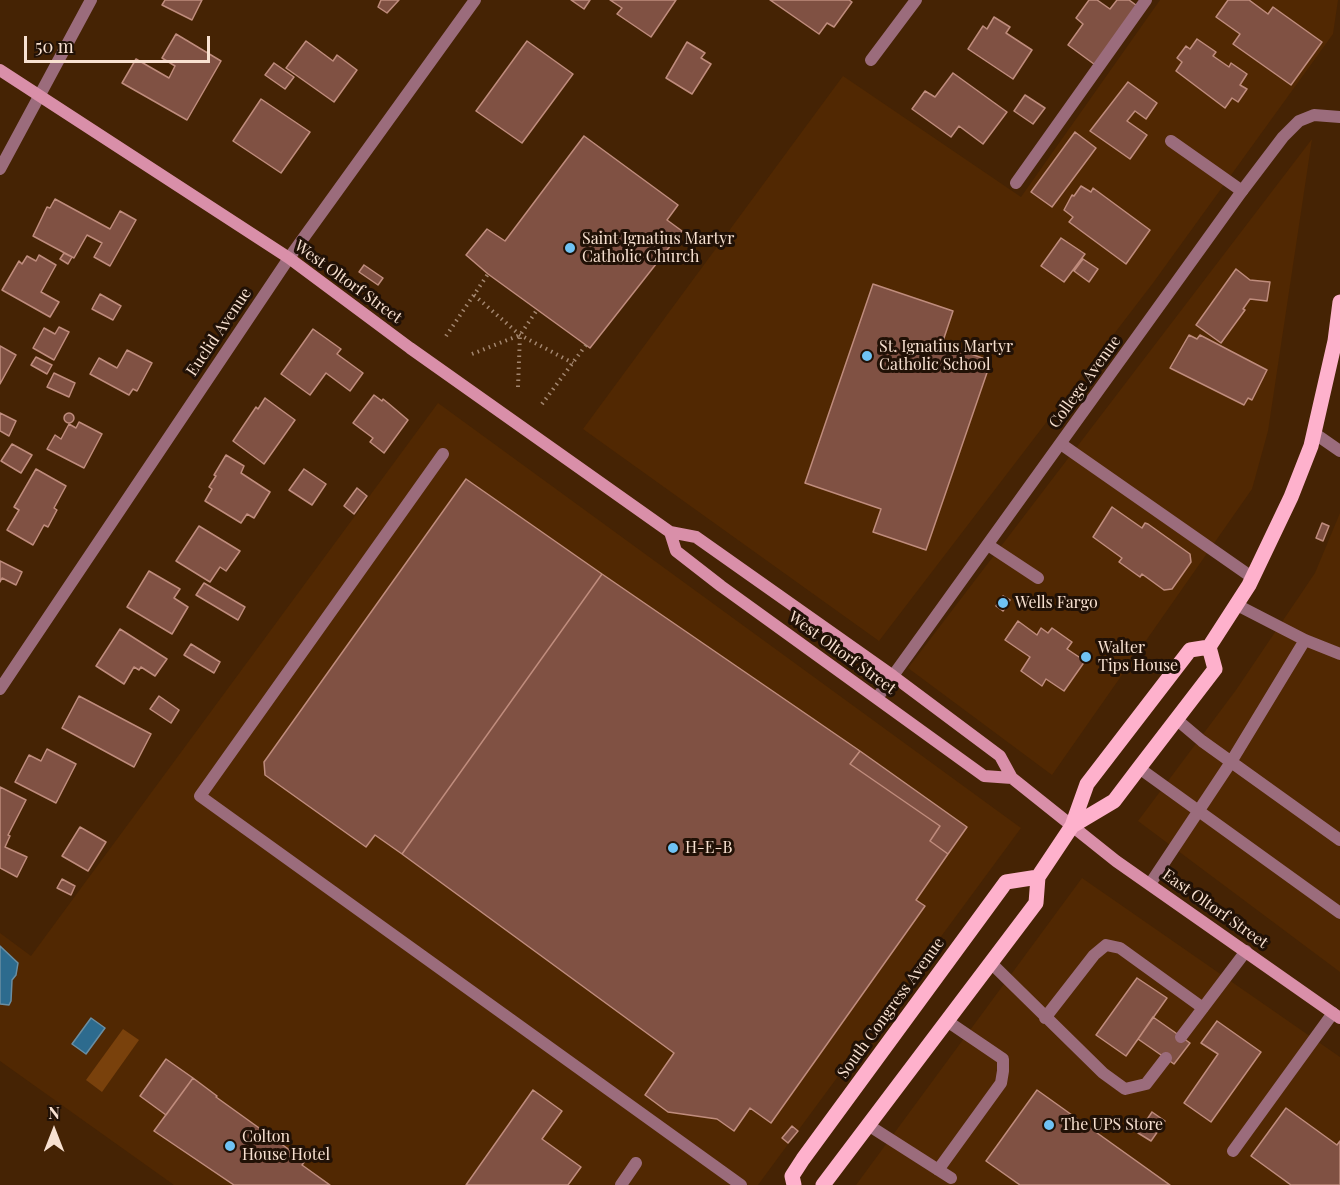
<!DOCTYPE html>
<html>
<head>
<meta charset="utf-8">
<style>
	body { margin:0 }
	#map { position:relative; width:1340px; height:1185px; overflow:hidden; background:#452304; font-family:"Playfair Display",serif }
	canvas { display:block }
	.north { position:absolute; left:24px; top:1101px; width:60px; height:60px; -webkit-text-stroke:4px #211106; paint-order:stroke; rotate:0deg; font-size:16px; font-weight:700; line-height:24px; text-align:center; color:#f8e1d1 }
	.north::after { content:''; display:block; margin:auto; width:21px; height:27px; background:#f8e1d1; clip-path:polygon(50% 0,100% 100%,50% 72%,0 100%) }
	.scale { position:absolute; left:24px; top:36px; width:186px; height:27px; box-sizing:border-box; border:3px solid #f8e1d1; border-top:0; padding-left:8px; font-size:18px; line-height:21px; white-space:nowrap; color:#f8e1d1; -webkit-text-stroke:4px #211106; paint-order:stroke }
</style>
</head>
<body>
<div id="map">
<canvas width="1340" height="1185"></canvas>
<div class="north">N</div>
<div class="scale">50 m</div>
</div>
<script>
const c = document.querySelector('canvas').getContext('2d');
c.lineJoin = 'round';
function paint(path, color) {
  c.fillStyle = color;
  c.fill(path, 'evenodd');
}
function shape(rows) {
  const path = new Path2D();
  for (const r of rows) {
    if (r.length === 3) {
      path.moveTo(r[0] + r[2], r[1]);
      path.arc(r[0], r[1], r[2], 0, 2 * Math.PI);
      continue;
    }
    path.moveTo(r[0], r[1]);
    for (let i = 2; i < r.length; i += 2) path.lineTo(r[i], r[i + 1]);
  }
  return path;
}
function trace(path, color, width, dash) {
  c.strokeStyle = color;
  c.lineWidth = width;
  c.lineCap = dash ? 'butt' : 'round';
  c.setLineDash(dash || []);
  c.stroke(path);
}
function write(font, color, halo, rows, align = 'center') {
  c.font = font + ' "Playfair Display",serif';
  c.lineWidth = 6;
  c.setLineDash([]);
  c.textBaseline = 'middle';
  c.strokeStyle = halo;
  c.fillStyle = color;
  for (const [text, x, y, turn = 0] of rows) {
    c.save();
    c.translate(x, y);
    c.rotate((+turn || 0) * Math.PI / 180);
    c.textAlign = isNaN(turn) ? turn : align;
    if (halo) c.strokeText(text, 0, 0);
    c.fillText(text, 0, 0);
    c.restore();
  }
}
const built = shape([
	[1160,0,1338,0,1333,34,1153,283,879,641,583,429,843,76,1021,197],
	[1312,139,1268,431,1252,489,1052,775,908,668],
	[438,403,1021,828,758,1185,174,1185,0,1061,0,933,31,956],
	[1340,513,1340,972,1138,821,1236,690,1315,573],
	[1082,878,1340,1057,1340,1185,856,1185]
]);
const green = shape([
	[123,1029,139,1040,102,1092,86,1080]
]);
const water = shape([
	[0,946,18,963,16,975,12,980,11,1001,9,1005,0,1004,0,946],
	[91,1018,105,1028,86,1054,72,1044,91,1018]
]);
const building = shape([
	[165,0,202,0,192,20,162,5,165,0],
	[381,0,399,0,387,13,378,7,381,0],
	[571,0,590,0,584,9,571,0],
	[610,0,676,0,651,37,617,14,622,8,610,0],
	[770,0,849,0,852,2,834,27,827,23,819,34,770,0],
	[1089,0,1097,0,1110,9,1117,0,1129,0,1140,8,1098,67,1068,45,1083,24,1076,18,1089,0],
	[1228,0,1249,0,1268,14,1273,7,1322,42,1291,85,1233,44,1240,34,1216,17,1228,0],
	[994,17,1010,27,1006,33,1032,50,1013,79,968,49,983,26,987,29,994,17],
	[176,34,221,61,187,120,122,83,136,59,169,78,175,66,162,58,176,34],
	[1197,39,1216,52,1213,56,1229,67,1231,63,1247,74,1240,85,1247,89,1238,102,1232,98,1225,108,1176,71,1182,62,1177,58,1186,46,1190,49,1197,39],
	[306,41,333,61,337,55,357,70,334,102,286,68,306,41],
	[527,41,573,74,522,143,476,111,527,41],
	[687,42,705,53,701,58,711,64,692,94,666,78,687,42],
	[274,63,294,77,285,89,265,75,274,63],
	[953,73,1007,112,983,144,959,126,951,137,912,109,925,91,935,97,953,73],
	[1128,82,1157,103,1146,119,1135,111,1127,121,1147,135,1130,159,1090,131,1128,82],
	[1025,95,1045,108,1033,124,1014,111,1025,95],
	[261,99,310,132,281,173,233,141,261,99],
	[1075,132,1096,148,1052,207,1031,192,1075,132],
	[584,136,678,205,667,220,682,231,590,348,488,274,466,255,487,229,505,241,584,136],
	[1081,186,1091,192,1093,188,1150,230,1126,264,1069,222,1073,217,1064,210,1072,195,1074,196,1081,186],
	[55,199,110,229,120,211,136,220,110,266,94,257,102,243,87,235,74,258,33,236,47,207,50,208,55,199],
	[1061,238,1085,254,1064,282,1041,266,1061,238],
	[64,253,72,257,68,264,60,259,64,253],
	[39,255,56,265,41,292,59,302,50,317,2,290,19,261,22,264,27,256,36,261,39,255],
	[1083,259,1098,269,1089,282,1074,271,1083,259],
	[364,265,383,278,378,285,359,272,364,265],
	[1236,269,1250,280,1270,282,1267,301,1250,299,1243,309,1245,310,1221,343,1196,325,1236,269],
	[873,284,953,311,942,344,991,361,926,550,873,532,881,509,805,483,873,284],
	[100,294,121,306,113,320,92,309,100,294],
	[59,327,69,332,54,360,33,348,44,328,55,334,59,327],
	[313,329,341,349,337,354,363,373,350,391,326,373,310,395,281,374,313,329],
	[1189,335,1197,339,1200,335,1267,370,1252,400,1248,398,1244,405,1170,368,1189,335],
	[0,346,16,355,0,384,0,346],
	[127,350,152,363,137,391,133,389,129,395,90,374,99,358,117,368,127,350],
	[36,357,52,365,47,374,31,365,36,357],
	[54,373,75,383,69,397,47,387,54,373],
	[374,395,382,401,383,399,388,403,408,420,384,453,370,442,373,438,353,423,374,395],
	[265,398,295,420,264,464,233,441,256,407,258,409,265,398],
	[0,413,16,421,9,436,0,431,0,413],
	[69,418,5],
	[79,422,102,434,84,468,47,449,55,435,61,439,69,424,76,428,79,422],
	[12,444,32,455,21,473,1,461,12,444],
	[226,455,244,466,241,473,270,492,254,518,247,514,241,523,205,501,212,489,209,487,216,476,214,475,226,455],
	[36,469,66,486,54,508,57,510,48,527,44,525,33,545,7,530,19,510,14,507,36,469],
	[304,469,326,484,312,505,289,490,304,469],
	[466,479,602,574,402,854,375,835,366,847,265,775,264,762,466,479],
	[357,488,367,496,354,514,344,506,357,488],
	[1112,507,1142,528,1145,523,1148,524,1190,554,1191,562,1172,589,1164,590,1142,574,1140,577,1119,562,1122,558,1093,537,1112,507],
	[1322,523,1329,526,1323,541,1316,538,1322,523],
	[199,526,240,551,226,571,220,567,210,582,176,561,199,526],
	[0,561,22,572,16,585,2,578,0,582,0,561],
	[149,571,180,589,174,598,188,607,172,634,127,607,149,571],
	[602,574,860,751,850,764,940,826,930,841,948,854,916,900,925,906,771,1123,750,1108,734,1131,717,1119,668,1112,645,1095,674,1053,402,854,602,574],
	[204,583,245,607,238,620,196,595,204,583],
	[1003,596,1010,600,1003,611,996,606,1003,596],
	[1018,621,1037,635,1041,628,1048,633,1052,628,1072,642,1067,649,1085,661,1064,691,1046,679,1042,686,1021,671,1030,657,1005,640,1018,621],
	[120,629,167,659,155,676,141,667,139,670,134,667,124,684,96,666,120,629],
	[191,644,220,662,214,673,184,655,191,644],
	[79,696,151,734,134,767,62,728,79,696],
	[159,696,179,710,171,723,150,709,159,696],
	[47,749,76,764,56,803,15,782,29,755,41,761,47,749],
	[860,751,967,827,948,854,930,841,940,826,850,764,860,751],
	[0,787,26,800,8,835,10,836,5,847,27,857,17,877,0,868,0,787],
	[80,827,106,842,88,871,62,856,80,827],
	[62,879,75,886,71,895,57,888,62,879],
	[1137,978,1167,998,1126,1056,1096,1035,1137,978],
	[1153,1017,1190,1043,1174,1064,1138,1039,1153,1017],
	[1217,1021,1261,1052,1211,1122,1184,1103,1218,1054,1201,1043,1217,1021],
	[166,1059,193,1078,166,1115,140,1096,166,1059],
	[193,1078,217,1096,216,1097,305,1161,302,1165,330,1185,234,1185,154,1131,193,1078],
	[533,1090,562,1111,542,1139,581,1167,568,1185,466,1185,533,1090],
	[1037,1090,1170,1185,1020,1185,986,1161,1037,1090],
	[1286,1108,1337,1145,1340,1141,1340,1185,1291,1185,1251,1156,1286,1108],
	[1152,1112,1165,1121,1151,1141,1138,1133,1152,1112],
	[792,1126,798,1131,788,1143,782,1138,792,1126]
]);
const path = shape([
	[474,295,520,335,573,363],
	[446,336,488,274],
	[472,354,520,335,537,310],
	[518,387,520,335],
	[542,404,586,345]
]);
const lane = shape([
	[1171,141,1242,191],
	[1016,183,1146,0],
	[1314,433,1340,451],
	[1061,444,1253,578],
	[443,454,200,796,741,1185],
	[988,545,1038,578],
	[1237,605,1305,640,1340,654],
	[1176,719,1202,741,1340,840],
	[1139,768,1340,913],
	[1150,884,1231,762,1305,640],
	[991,963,1103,1073,1125,1089,1146,1084,1166,1058],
	[1045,1018,1094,955,1106,945,1120,948,1203,1008],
	[1181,1037,1246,951],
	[868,1125,951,1178],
	[1233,1151,1333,1013],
	[938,1170,1001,1083,1003,1071,1003,1059,947,1021],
	[621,1185,636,1163]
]);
const street = shape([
	[871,60,916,0],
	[0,169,91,0],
	[0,689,289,258,475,0],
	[877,698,1242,191,1283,137,1299,121,1314,115,1340,117]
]);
const secondary = shape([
	[0,70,289,258,410,348,670,532,696,537,893,676,1000,756,1012,778,1116,861,1340,1018],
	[670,532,676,551,721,586,984,776,1012,778]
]);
const primary = shape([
	[1072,826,1114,801,1139,768,1215,669,1209,647],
	[794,1185,792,1176,803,1159,1006,882,1038,877],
	[823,1185,1036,903,1038,877,1072,826,1087,784,1190,650,1209,647,1249,585,1291,497,1311,446,1335,341,1340,302]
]);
const markers = [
	[570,248,6,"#6fc2f4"],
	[867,356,6,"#6fc2f4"],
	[1003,603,6,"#6fc2f4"],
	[1086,657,6,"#6fc2f4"],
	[673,848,6,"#6fc2f4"],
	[1049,1125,6,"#6fc2f4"],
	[230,1146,6,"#6fc2f4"]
];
const poiNames = [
	["Saint Ignatius Martyr",582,239],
	["Catholic Church",582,257],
	["St. Ignatius Martyr",879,347],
	["Catholic School",879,365],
	["Wells Fargo",1015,603],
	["Walter",1098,648],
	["Tips House",1098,666],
	["H-E-B",685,848],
	["The UPS Store",1061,1125],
	["Colton",242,1137],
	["House Hotel",242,1155]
];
const streetNames = [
	["West Oltorf Street",348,282,36],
	["Euclid Avenue",219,332,-56],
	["College Avenue",1085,382,-54],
	["West Oltorf Street",842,653,36],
	["East Oltorf Street",1215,909,35],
	["South Congress Avenue",891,1008,-54]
];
paint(built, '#512802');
paint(green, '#79410c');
paint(water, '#2d6b8e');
trace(water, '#6a8ea2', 1.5);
paint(building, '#805143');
trace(building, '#bf8c7d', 1.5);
trace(path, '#a3866f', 4, [1.5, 4.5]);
trace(lane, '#9b6c7c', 12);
trace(street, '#9b6c7c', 12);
trace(secondary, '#d98fa9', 12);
trace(primary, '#feb1cc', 15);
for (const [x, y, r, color] of markers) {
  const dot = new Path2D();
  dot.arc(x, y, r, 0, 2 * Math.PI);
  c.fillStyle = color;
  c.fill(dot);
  trace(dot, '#211106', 2);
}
write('16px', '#f8e1d1', '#211106', poiNames, 'left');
write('16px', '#f8e1d1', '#211106', streetNames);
</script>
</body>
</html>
